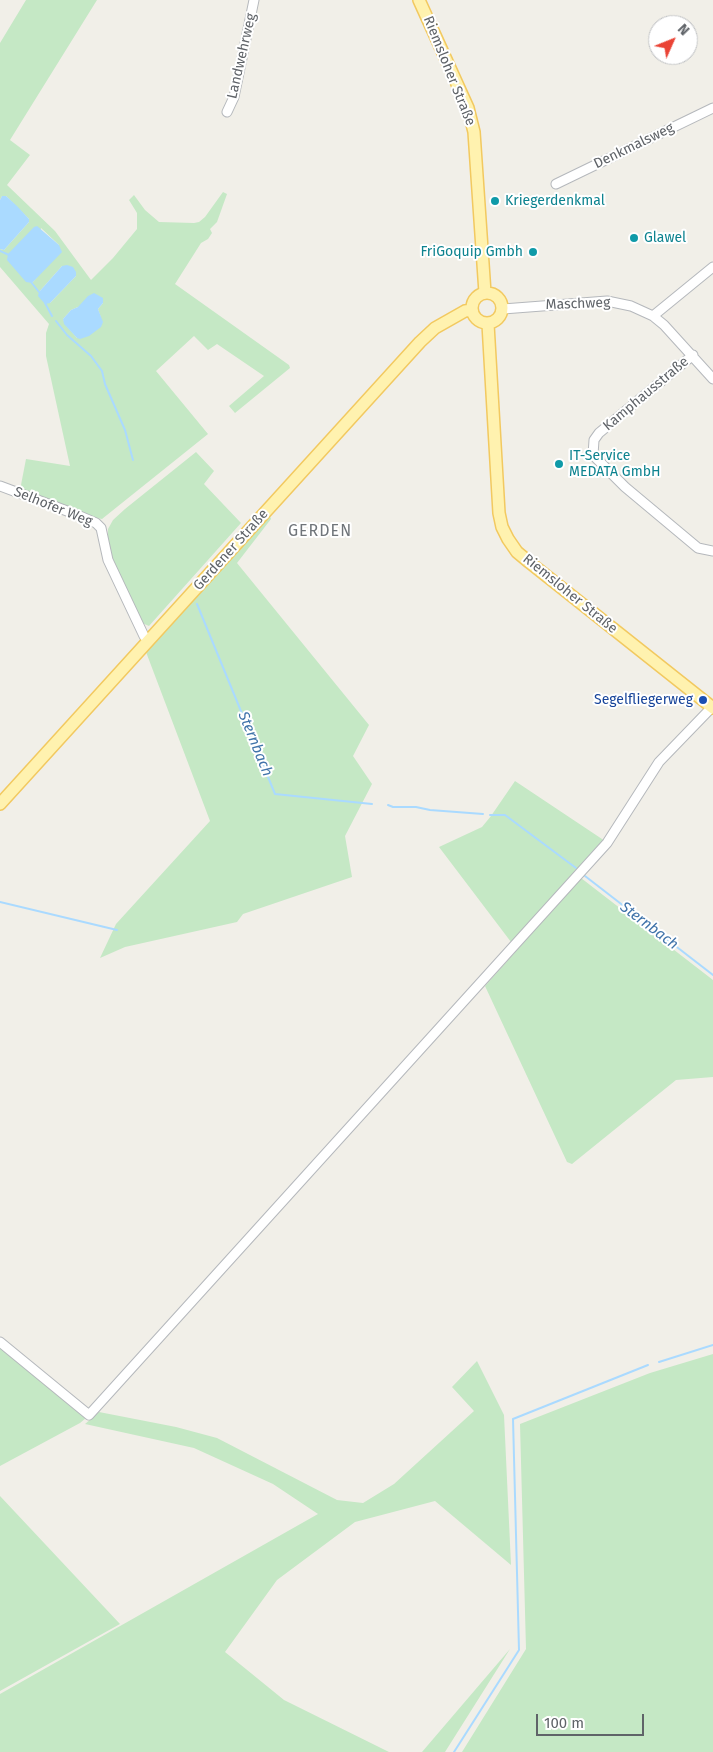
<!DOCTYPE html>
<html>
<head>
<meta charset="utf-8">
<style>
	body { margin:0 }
	#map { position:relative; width:713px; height:1752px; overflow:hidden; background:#f1efe8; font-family:"Fira Sans",sans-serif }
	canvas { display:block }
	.north { position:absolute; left:648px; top:15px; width:50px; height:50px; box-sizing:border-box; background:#fff; border:1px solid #bfc1c3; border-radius:50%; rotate:46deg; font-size:14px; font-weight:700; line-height:20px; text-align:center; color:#5f6368 }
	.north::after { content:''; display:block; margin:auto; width:18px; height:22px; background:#ea4335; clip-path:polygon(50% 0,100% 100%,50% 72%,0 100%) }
	.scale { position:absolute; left:536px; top:1714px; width:108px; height:22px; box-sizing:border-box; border:2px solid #5f6368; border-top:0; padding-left:6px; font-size:15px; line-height:18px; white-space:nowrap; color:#5f6368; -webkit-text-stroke:4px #fff; paint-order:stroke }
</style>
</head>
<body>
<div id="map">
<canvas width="713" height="1752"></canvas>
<div class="north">N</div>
<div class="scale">100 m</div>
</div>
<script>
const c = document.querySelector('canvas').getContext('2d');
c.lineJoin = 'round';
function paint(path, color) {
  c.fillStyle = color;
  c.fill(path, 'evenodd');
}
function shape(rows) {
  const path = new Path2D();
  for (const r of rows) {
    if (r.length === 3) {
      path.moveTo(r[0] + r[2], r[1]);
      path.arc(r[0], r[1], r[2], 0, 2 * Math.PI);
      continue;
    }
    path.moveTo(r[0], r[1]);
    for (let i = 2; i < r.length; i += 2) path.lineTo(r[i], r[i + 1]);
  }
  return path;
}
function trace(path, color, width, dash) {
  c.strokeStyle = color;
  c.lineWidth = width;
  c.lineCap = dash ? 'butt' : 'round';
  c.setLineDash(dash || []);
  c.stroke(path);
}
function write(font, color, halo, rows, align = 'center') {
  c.font = font + ' "Fira Sans",sans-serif';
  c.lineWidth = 4;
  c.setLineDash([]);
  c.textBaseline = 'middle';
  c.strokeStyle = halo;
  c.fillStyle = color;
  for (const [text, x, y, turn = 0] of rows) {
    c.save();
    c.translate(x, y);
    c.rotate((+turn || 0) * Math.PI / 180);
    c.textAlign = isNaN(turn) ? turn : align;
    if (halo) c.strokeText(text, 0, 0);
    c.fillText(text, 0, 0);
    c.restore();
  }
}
const green = shape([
	[26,0,97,0,10,140,30,155,7,185,55,231,91,280,113,258,137,229,137,213,129,200,134,195,145,210,159,222,194,223,199,222,205,217,223,192,227,194,217,222,210,229,212,233,208,239,201,243,175,284,289,365,290,368,235,413,229,406,264,376,217,344,208,350,194,336,156,371,208,434,102,519,91,517,20,490,26,459,70,466,46,356,46,333,49,324,0,267,0,249,4,250,29,222,29,219,6,196,2,196,0,200,0,43],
	[41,228,59,245,45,268,32,283],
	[62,266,76,276,50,303,39,292],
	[103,303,98,309,101,318,77,338,65,324,63,319,71,310,78,307],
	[196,452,214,471,204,484,241,523,149,626,142,623,112,558,108,539,108,529,113,520,125,509],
	[269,513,271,519,237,563,369,725,353,756,372,784,345,836,352,877,243,914,237,922,125,947,100,958,116,924,210,821,146,652],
	[515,781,605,841,511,942,439,847,482,827,491,816],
	[581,878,713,980,713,1077,676,1080,572,1164,567,1162,485,986],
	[0,1345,86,1418,80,1423,0,1466],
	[713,1354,713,1752,462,1752,526,1649,520,1424,650,1373],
	[477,1361,504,1415,511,1565,435,1501,355,1522,277,1580,225,1652,284,1700,389,1752,0,1752,0,1694,318,1514,273,1484,194,1448,85,1424,99,1412,176,1427,217,1438,337,1500,363,1503,394,1484,474,1411,452,1387],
	[0,1496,120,1624,0,1691],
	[510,1649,445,1752,422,1752]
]);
const water = shape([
	[2,196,6,196,17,206,29,219,29,222,4,250,0,249,0,200],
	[37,226,59,245,62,252,32,283,26,282,7,260,8,254,34,227],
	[67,265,73,267,76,272,76,276,50,303,45,304,38,296,39,292,62,266],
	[94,293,103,298,103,303,98,309,103,322,101,327,89,336,80,339,77,338,64,324,63,319,71,310,78,307,88,296]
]);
const stream = shape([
	[0,251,9,255],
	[31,282,39,292],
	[45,303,52,316],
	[56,321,67,335,91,356,102,371,105,384,125,430,133,460],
	[197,604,275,794,372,804],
	[388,805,393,807,416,807,430,810,483,814],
	[490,815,505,815,576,868],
	[585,876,713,975],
	[0,902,117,930],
	[659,1362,713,1345],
	[454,1752,519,1650,513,1419,648,1365]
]);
const minor = shape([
	[227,112,234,97,254,0],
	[556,184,713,108],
	[503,309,607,301,631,306,653,316,664,325,713,379],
	[653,316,713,267],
	[693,355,599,433,594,440,593,455,625,487,698,548,713,551],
	[0,486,75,514,96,523,101,528,108,560,144,636,148,641],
	[0,1342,89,1415,607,843,659,762,713,706]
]);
const major = shape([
	[419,0,468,108,474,132,485,293],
	[487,308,15],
	[488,324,499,513,502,527,508,539,517,552,529,562,713,708],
	[0,804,420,342,435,328,465,311,472,310]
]);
const markers = [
	[495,201,5,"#0f9aa8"],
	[634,238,5,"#0f9aa8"],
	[533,252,5,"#0f9aa8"],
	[559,464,5,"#0f9aa8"],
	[703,700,5,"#1a4fb4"]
];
const streetNames = [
	["Landwehrweg",242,56,-77],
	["Riemsloher Straße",449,71,68],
	["Denkmalsweg",634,146,-26],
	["Maschweg",578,304,-2],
	["Kamphausstraße",646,394,-40],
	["Selhofer Weg",53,507,22],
	["Gerdener Straße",231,550,-48],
	["Riemsloher Straße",570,594,39]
];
const cultureNames = [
	["Kriegerdenkmal",505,201],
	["Glawel",644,238],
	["FriGoquip Gmbh",523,252,"right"],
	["IT-Service",569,456],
	["MEDATA GmbH",569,472]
];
const transitNames = [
	["Segelfliegerweg",693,700]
];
const waterNames = [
	["Sternbach",255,744,68],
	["Sternbach",649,926,37]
];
const quarterNames = [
	["GERDEN",320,532]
];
paint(green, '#c5e8c5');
paint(water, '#aadaff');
trace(stream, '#aadaff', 2);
trace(minor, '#b5b8bc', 11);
trace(major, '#f2c960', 14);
trace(minor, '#fff', 9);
trace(major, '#fff2af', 11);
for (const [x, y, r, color] of markers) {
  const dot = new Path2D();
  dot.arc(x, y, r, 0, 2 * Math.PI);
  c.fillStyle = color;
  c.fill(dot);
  trace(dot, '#fff', 2);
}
write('14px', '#5f6368', '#fff', streetNames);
write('14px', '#0d838f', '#fff', cultureNames, 'left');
write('14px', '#164399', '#fff', transitNames, 'right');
write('italic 15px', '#4174aa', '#fff', waterNames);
c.letterSpacing = '1px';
write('16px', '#70757a', '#fff', quarterNames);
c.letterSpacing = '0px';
</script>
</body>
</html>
